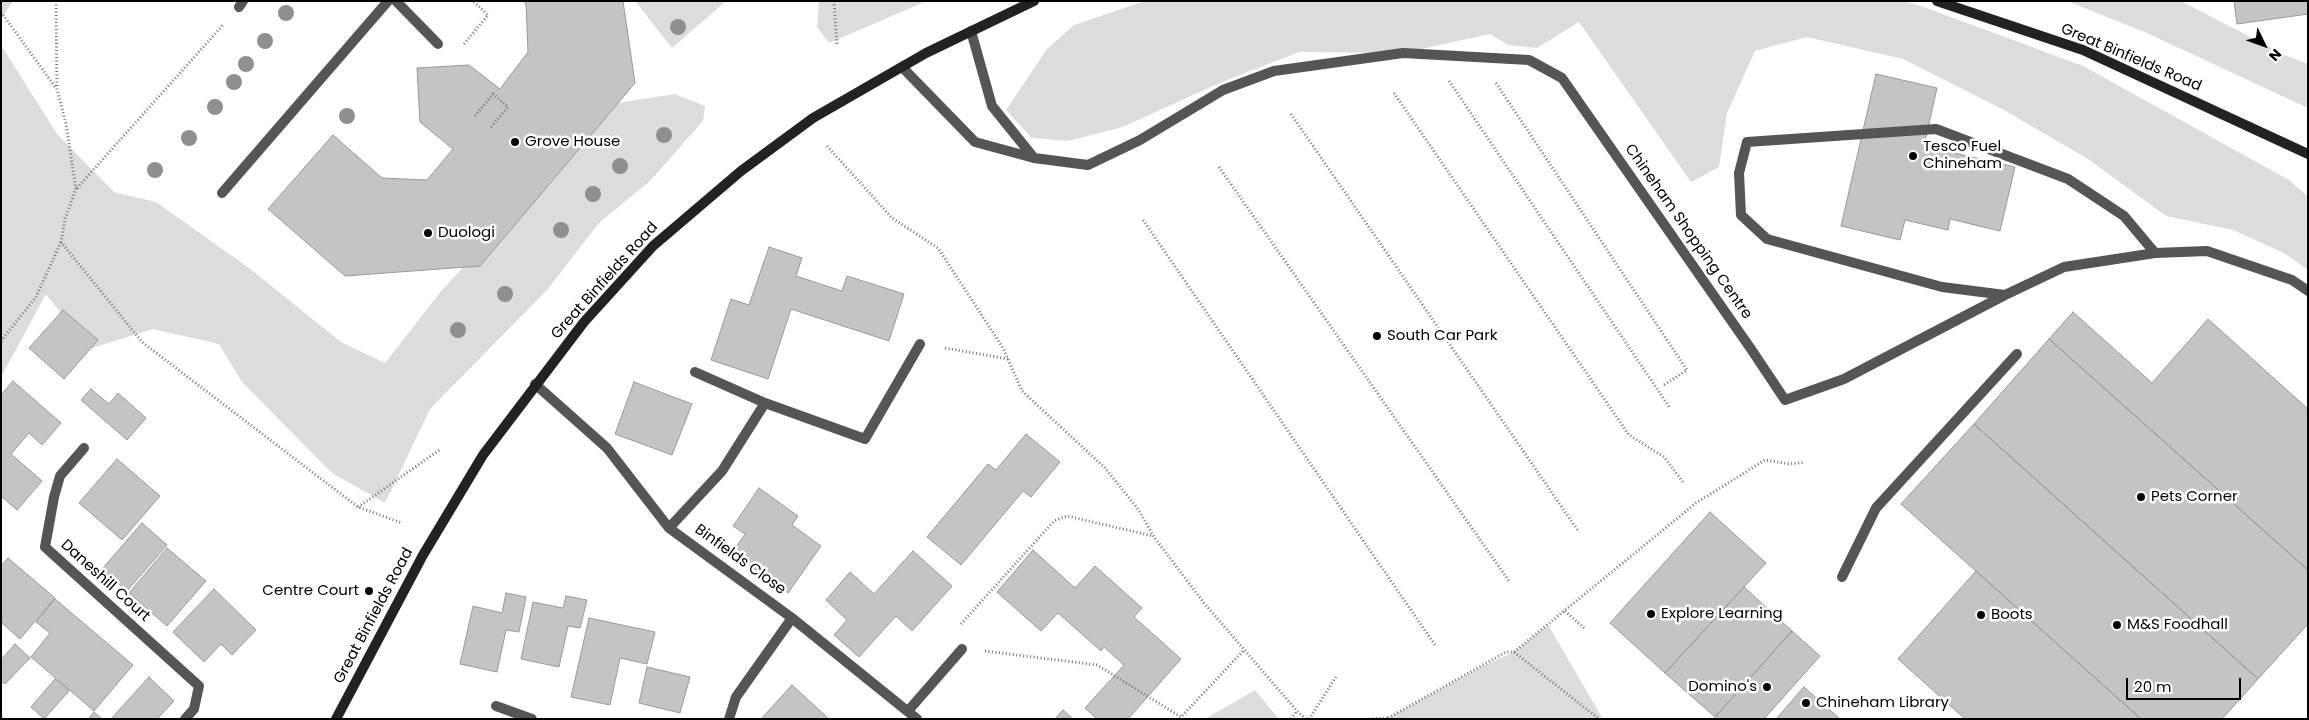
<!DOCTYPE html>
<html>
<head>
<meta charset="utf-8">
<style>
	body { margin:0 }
	#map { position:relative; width:2309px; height:720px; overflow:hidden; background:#fff; font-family:Poppins,sans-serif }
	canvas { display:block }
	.frame { position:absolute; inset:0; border:2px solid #000; pointer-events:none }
	.north { position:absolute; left:2239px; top:20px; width:50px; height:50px; -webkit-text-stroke:4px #fff; paint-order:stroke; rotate:132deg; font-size:14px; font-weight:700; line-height:20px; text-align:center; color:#000 }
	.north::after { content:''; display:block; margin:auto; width:18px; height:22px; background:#000; clip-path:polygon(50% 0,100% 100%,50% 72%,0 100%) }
	.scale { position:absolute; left:2126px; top:678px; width:115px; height:22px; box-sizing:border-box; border:2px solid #000; border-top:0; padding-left:6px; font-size:15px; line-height:18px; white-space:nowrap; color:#000; -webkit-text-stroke:4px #fff; paint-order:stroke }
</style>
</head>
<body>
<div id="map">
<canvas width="2309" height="720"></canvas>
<div class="frame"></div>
<div class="north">N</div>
<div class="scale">20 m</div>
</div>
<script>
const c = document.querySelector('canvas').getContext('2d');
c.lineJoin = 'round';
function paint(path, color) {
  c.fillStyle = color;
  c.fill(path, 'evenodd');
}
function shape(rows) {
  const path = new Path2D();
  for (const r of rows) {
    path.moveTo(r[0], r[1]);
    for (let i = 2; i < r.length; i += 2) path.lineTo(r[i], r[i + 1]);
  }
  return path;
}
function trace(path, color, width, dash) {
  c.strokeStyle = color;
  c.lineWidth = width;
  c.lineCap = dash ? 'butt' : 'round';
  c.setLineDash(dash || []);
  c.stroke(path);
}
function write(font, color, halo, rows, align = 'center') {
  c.font = font + ' Poppins,sans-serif';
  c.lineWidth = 5;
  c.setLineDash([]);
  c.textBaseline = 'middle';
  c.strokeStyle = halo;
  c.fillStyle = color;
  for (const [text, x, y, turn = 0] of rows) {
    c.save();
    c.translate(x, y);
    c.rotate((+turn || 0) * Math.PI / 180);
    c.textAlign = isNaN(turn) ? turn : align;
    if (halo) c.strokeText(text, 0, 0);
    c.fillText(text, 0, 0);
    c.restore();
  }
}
const green = shape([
	[1,1,13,1,1,19],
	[635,1,726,1,672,48],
	[819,1,927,1,829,43,817,27],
	[1145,1,1902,1,1921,6,2083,66,2289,180,2308,197,2308,270,2284,253,2233,230,2166,216,2088,159,2002,109,1903,59,1807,37,1755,51,1727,113,1719,167,1691,182,1579,22,1537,48,1508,45,1490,34,1403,53,1299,52,1217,84,1123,127,1068,141,1032,138,1006,110,1047,49,1074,25],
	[2067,1,2181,1,2287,56,2308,64,2308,108,2147,33],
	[1,45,57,134,114,192,156,202,249,268,341,342,385,363,442,290,618,103,675,94,705,106,703,121,650,181,599,223,547,290,430,409,385,503,332,473,242,382,219,344,153,329,89,349,46,294,1,377],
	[1548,625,1603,719,1388,718,1481,667,1514,652],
	[1255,690,1279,719,1205,719,1238,700]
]);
const building = shape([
	[523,1,623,1,635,83,480,266,345,276,268,209,333,135,382,178,427,180,453,149,420,122,417,68,469,65,500,89,528,52,526,4,523,1],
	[2234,1,2308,1,2308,14,2237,24,2234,1],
	[1876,74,1937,88,1924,146,2015,167,2000,231,1950,219,1948,230,1905,220,1900,240,1841,226,1876,74],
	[769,247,802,258,796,276,842,291,847,276,904,294,889,341,791,309,768,379,711,360,731,299,749,305,769,247],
	[63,310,98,340,64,379,29,348,63,310],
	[2073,312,2152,383,2208,319,2308,409,2308,570,2049,339,2073,312],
	[2049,339,2308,570,2308,624,2258,679,1974,424,2049,339],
	[13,381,61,423,42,445,29,433,11,454,42,481,17,510,1,496,1,395,13,381],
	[634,382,692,404,672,455,615,434,634,382],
	[91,389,109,404,118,393,146,418,127,440,81,400,91,389],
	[1974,424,2258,679,2222,719,2141,719,1901,504,1974,424],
	[1026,434,1060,462,1031,497,1023,491,961,565,927,537,988,464,996,470,1026,434],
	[117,459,160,496,122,540,79,503,117,459],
	[759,488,798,516,792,525,821,546,788,593,732,553,745,534,733,526,759,488],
	[1710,512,1766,563,1665,673,1610,623,1710,512],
	[142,523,167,545,127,591,102,569,142,523],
	[167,548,206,581,167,626,129,593,167,548],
	[1033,550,1075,588,1095,566,1142,608,1134,617,1181,659,1128,719,1097,719,1085,708,1124,665,1104,647,1101,651,1058,613,1041,631,997,592,1033,550],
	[913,551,952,586,912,631,896,616,859,657,834,635,847,620,826,600,850,572,874,594,913,551],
	[8,558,55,598,20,639,1,622,1,566,8,558],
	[1976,571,2141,719,1965,719,1898,659,1976,571],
	[1744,587,1792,631,1715,717,1665,673,1744,587],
	[214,589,256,630,232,655,221,644,204,662,173,632,214,589],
	[506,593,526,597,519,632,506,630,497,672,460,664,473,606,502,613,506,593],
	[566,596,587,600,580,628,568,626,559,667,521,659,533,602,563,608,566,596],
	[55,599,133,665,94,711,31,657,50,633,36,622,55,599],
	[589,618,655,632,647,664,620,658,610,705,571,697,589,618],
	[1792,631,1820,656,1764,719,1716,719,1715,717,1792,631],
	[15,644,30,658,5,684,1,681,1,660,15,644],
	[647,667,690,677,680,713,639,703,647,667],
	[149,677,174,701,157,719,111,719,149,677],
	[55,679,69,691,44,719,31,707,55,679],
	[792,685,829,719,761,719,792,685],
	[1804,687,1840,719,1776,719,1804,687],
	[1063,710,1073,719,1055,719,1063,710],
	[94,712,102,719,88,719,94,712]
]);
const path = shape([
	[56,1,57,89,66,124,76,189,65,219,61,242,142,342,358,507,402,523],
	[834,1,837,46],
	[1,12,56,88],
	[464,44,488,15,473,1],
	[1449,81,1670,408],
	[1496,83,1687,370,1664,385],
	[1394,93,1629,435,1664,457,1683,482],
	[1291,114,1579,532],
	[475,116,493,94,508,107,490,128],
	[827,146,892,218,938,248,1003,348,1022,391,1105,468,1138,509,1154,537,1204,603,1297,711],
	[1219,167,1509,581],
	[77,188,223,25],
	[1143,220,1435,645],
	[1,341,36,297,61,242],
	[945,348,1008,359],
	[358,507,441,449],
	[1565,611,1585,629],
	[961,624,1054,521,1067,516,1153,536],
	[985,651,1097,665,1181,717,1244,650],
	[1514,652,1696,503,1765,460,1791,464,1805,462],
	[1,717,4,719],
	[1388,718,1506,652,1514,652,1599,719],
	[1291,719,1297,711,1306,719],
	[1309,719,1336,677],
	[1369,719,1388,718]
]);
const lane = shape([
	[396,1,438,44],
	[239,7,243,1],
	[971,31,992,106,1034,158],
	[902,67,975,142,1034,158,1088,165,1140,140,1223,90,1274,71,1403,53,1529,60,1562,78,1751,349,1785,400,1844,379,2005,295,2064,267,2155,253,2207,251,2292,280,2308,291],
	[222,193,388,1],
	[2005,295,1942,287,1767,239,1741,215,1739,173,1747,142,1936,129,2068,179,2124,216,2155,253],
	[1842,577,1876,508,2017,354]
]);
const street = shape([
	[695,372,765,403,865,439,920,344],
	[535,384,607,448,669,528,792,618,917,719],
	[84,448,60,476,54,497,45,547,199,686,194,709,185,719],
	[669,528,722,471,765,403],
	[496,706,532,719],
	[908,711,962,649],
	[729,719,736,697,792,618]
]);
const secondary = shape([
	[1937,1,2083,50,2308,154],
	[336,719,423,555,483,455,584,322,653,246,741,171,813,118,926,53,1034,1]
]);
const trees = [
	[286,13],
	[678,27],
	[265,41],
	[246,64],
	[234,82],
	[215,107],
	[347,116],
	[664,135],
	[189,138],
	[620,166],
	[155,170],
	[593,194],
	[561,230],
	[505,294],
	[458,330]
];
const markers = [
	[515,142,5,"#000"],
	[1913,156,5,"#000"],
	[428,233,5,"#000"],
	[1377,336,5,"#000"],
	[2141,497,5,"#000"],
	[369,591,5,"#000"],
	[1651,614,5,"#000"],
	[1981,615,5,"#000"],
	[2117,625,5,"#000"],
	[1767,687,5,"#000"],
	[1806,703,5,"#000"]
];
const streetNames = [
	["Great Binfields Road",2131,58,23],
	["Chineham Shopping Centre",1688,232,55],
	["Great Binfields Road",605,281,-48],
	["Binfields Close",740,560,36],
	["Daneshill Court",105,581,42],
	["Great Binfields Road",374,616,-62]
];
const poiNames = [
	["Grove House",525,142],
	["Tesco Fuel",1923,147],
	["Chineham",1923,164],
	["Duologi",438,233],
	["South Car Park",1387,336],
	["Pets Corner",2151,497],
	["Centre Court",359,591,"right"],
	["Explore Learning",1661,614],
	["Boots",1991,615],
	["M&S Foodhall",2127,625],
	["Domino's",1757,687,"right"],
	["Chineham Library",1816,703]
];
paint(green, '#dcdcdc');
paint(building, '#c4c4c4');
trace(building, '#999', 1);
trace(path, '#777', 3, [1, 2.5]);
trace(lane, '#555', 10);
trace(street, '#555', 10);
trace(secondary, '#222', 10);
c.fillStyle = '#8f8f8f';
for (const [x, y] of trees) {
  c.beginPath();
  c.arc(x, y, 8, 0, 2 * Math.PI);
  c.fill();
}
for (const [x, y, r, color] of markers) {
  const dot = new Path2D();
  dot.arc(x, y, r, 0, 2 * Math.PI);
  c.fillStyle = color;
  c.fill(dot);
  trace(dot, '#fff', 2);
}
write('15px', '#000', '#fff', streetNames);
write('15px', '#000', '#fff', poiNames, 'left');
</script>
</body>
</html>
